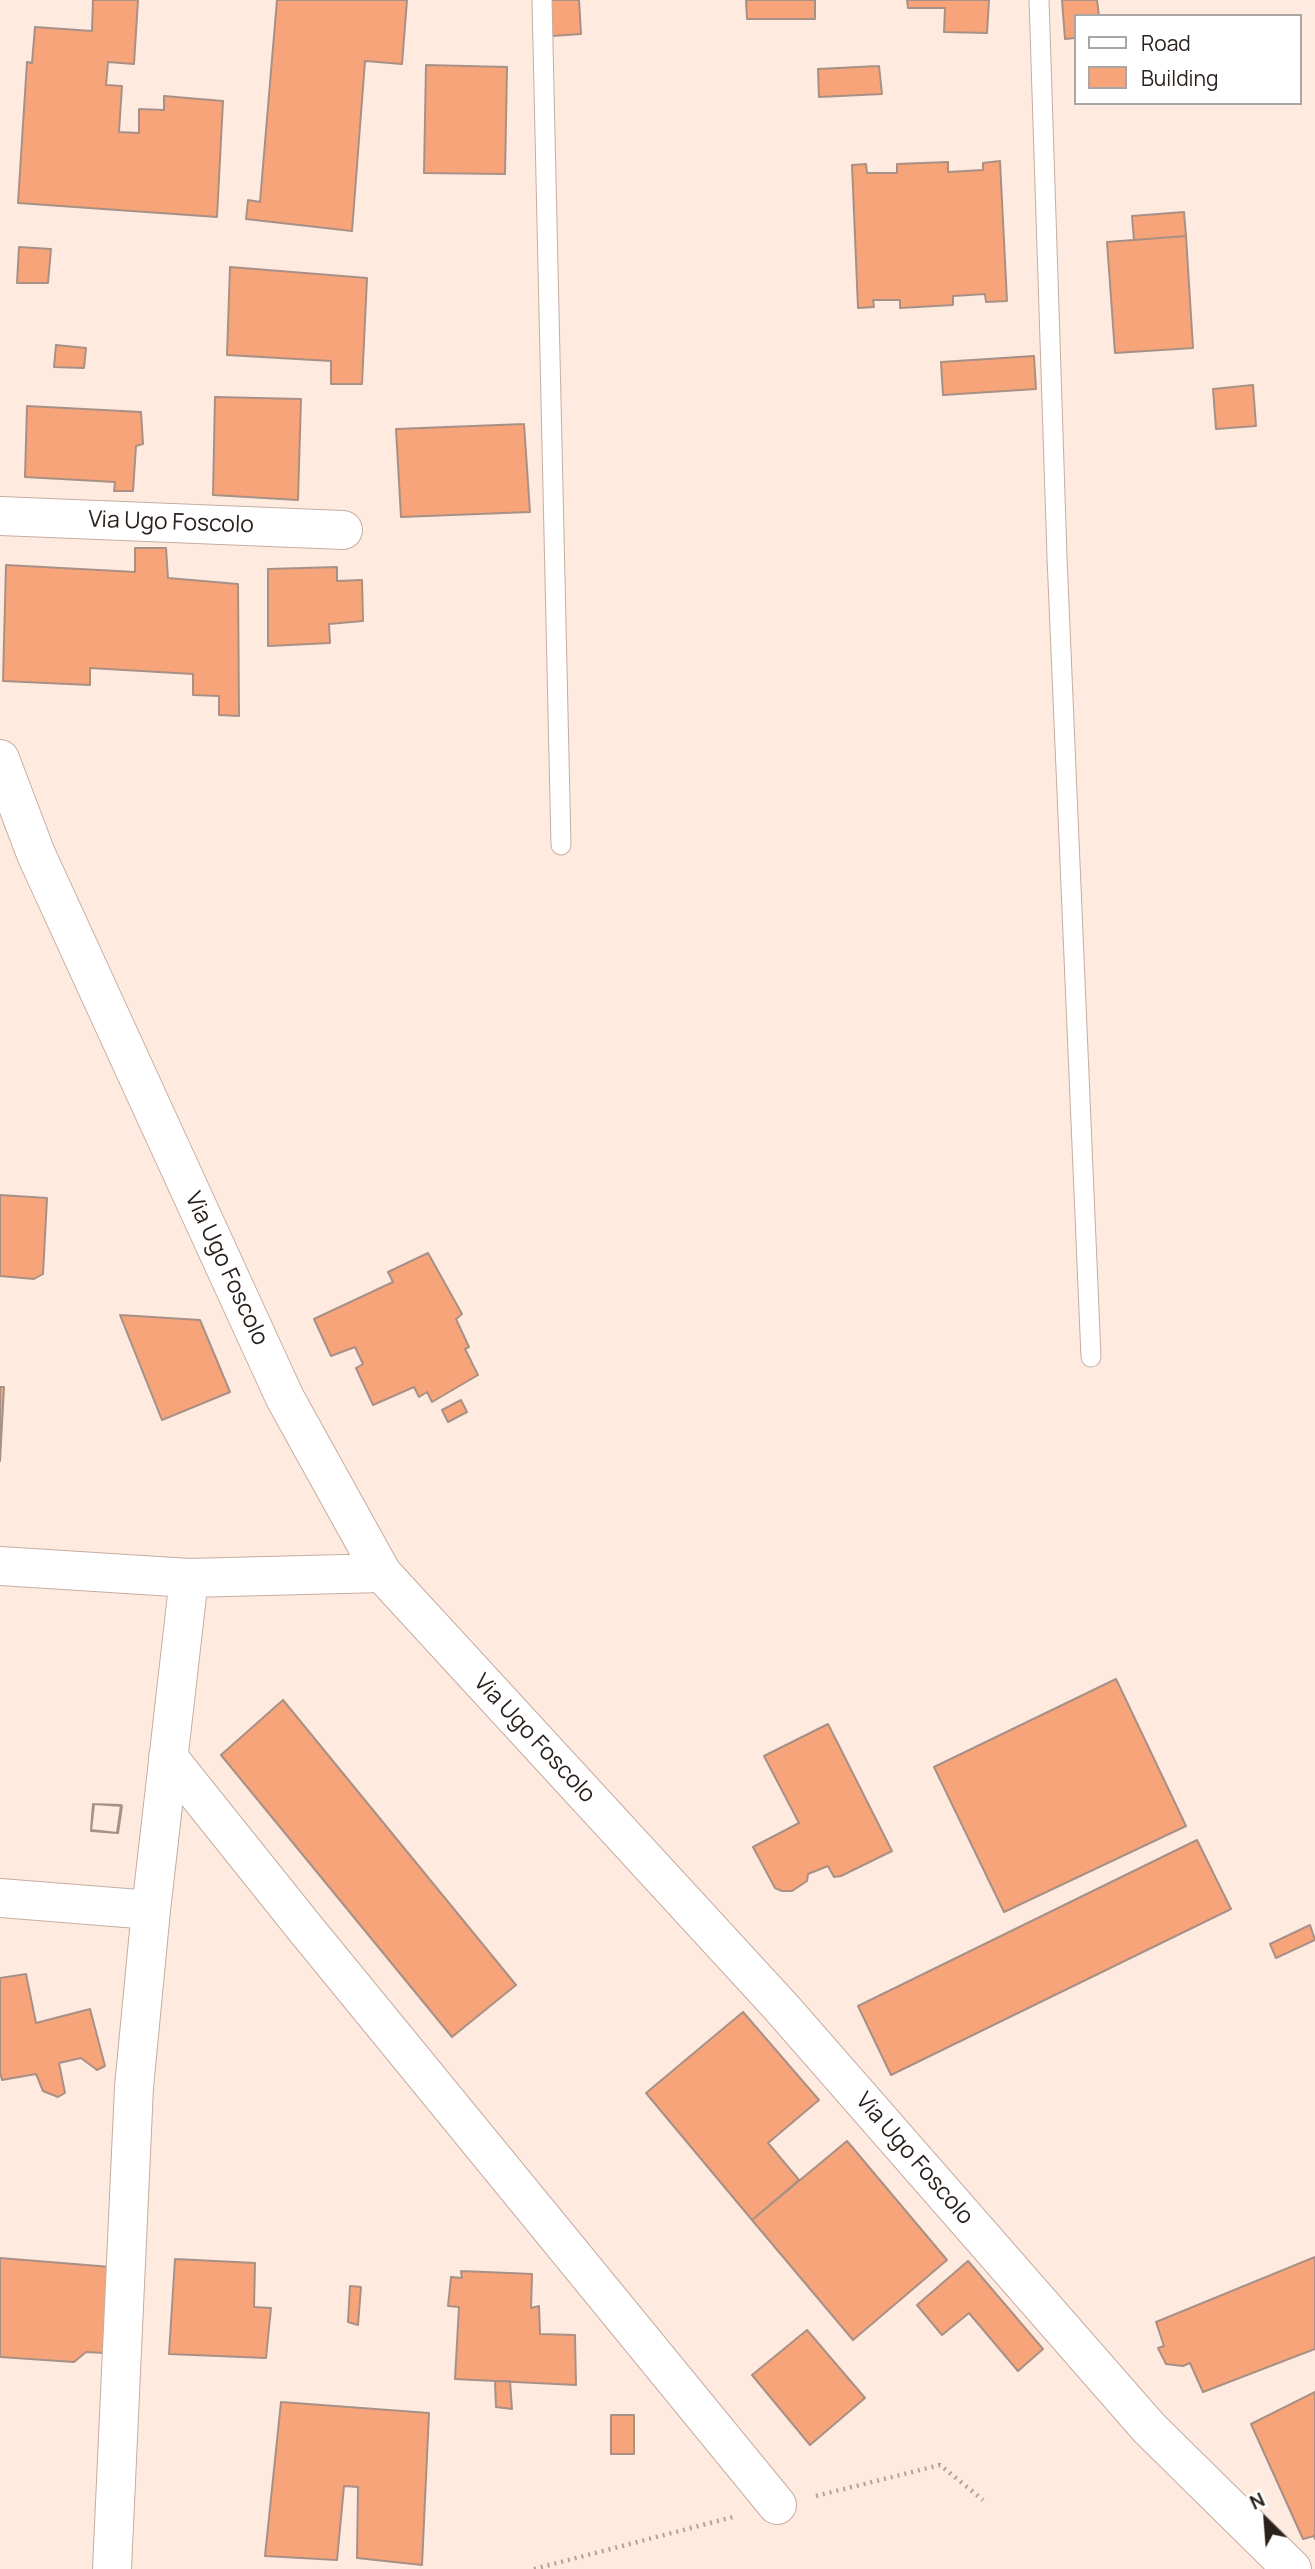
<!DOCTYPE html>
<html>
<head>
<meta charset="utf-8">
<style>
	body { margin:0 }
	#map { position:relative; width:1315px; height:2569px; overflow:hidden; background:#ffeae0; font-family:Manrope,sans-serif }
	canvas { display:block }
	.legend { position:absolute; left:1074px; top:14px; width:228px; height:91px; box-sizing:border-box; background:#fff; border:2px solid #aaa6a4; margin:0; padding:9px 12px; list-style:none; font-size:21px; color:#2a201c }
	.legend li { display:flex; align-items:center; gap:14px; height:35px }
	.legend b { width:35px; border:2px solid #aaa6a4 }
	.north { position:absolute; left:1231px; top:2485px; width:70px; height:70px; -webkit-text-stroke:5px #fff; paint-order:stroke; rotate:335deg; font-size:19px; font-weight:700; line-height:28px; text-align:center; color:#2a201c }
	.north::after { content:''; display:block; margin:auto; width:24px; height:32px; background:#2a201c; clip-path:polygon(50% 0,100% 100%,50% 72%,0 100%) }
</style>
</head>
<body>
<div id="map">
<canvas width="1315" height="2569"></canvas>
<ul class="legend">
<li><b style="height:9px;background:#fff"></b>Road</li>
<li><b style="height:19px;background:#f8a47b"></b>Building</li>
</ul>
<div class="north">N</div>
</div>
<script>
const c = document.querySelector('canvas').getContext('2d');
c.lineJoin = 'round';
function paint(path, color) {
  c.fillStyle = color;
  c.fill(path, 'evenodd');
}
function shape(rows) {
  const path = new Path2D();
  for (const r of rows) {
    path.moveTo(r[0], r[1]);
    for (let i = 2; i < r.length; i += 2) path.lineTo(r[i], r[i + 1]);
  }
  return path;
}
function trace(path, color, width, dash) {
  c.strokeStyle = color;
  c.lineWidth = width;
  c.lineCap = dash ? 'butt' : 'round';
  c.setLineDash(dash || []);
  c.stroke(path);
}
function write(font, color, halo, rows, align = 'center') {
  c.font = font + ' Manrope,sans-serif';
  c.lineWidth = 5;
  c.setLineDash([]);
  c.textBaseline = 'middle';
  c.strokeStyle = halo;
  c.fillStyle = color;
  for (const [text, x, y, turn = 0] of rows) {
    c.save();
    c.translate(x, y);
    c.rotate((+turn || 0) * Math.PI / 180);
    c.textAlign = isNaN(turn) ? turn : align;
    if (halo) c.strokeText(text, 0, 0);
    c.fillText(text, 0, 0);
    c.restore();
  }
}
const building = shape([
	[93,0,138,0,134,64,108,62,106,85,122,86,119,132,139,133,139,109,164,110,164,96,223,101,217,217,18,203,27,62,32,63,35,27,92,31,93,0],
	[277,0,407,0,402,64,365,61,352,231,246,219,248,200,260,202,277,0],
	[550,0,579,0,581,34,552,36,550,0],
	[746,0,815,0,815,19,747,19,746,0],
	[907,0,989,0,987,33,944,32,945,8,908,8,907,0],
	[1062,0,1097,0,1099,16,1075,16,1075,38,1065,39,1062,0],
	[426,65,507,67,505,174,424,173,426,65],
	[879,66,882,94,819,97,818,69,879,66],
	[1000,161,1007,301,986,302,985,294,953,296,953,305,900,308,900,300,873,300,874,307,858,308,852,165,866,164,867,173,897,173,897,164,948,162,948,172,983,170,983,163,1000,161],
	[1184,212,1186,236,1134,240,1132,216,1184,212],
	[1186,236,1193,348,1115,353,1107,242,1186,236],
	[19,247,51,249,48,283,17,283,19,247],
	[230,267,367,278,362,384,331,384,331,361,227,355,230,267],
	[56,345,86,348,84,368,54,367,56,345],
	[1034,356,1036,389,943,395,941,362,1034,356],
	[1253,385,1256,426,1216,429,1213,389,1253,385],
	[215,397,301,399,298,500,213,495,215,397],
	[27,406,141,412,143,444,136,446,133,491,114,491,115,482,25,477,27,406],
	[524,424,530,512,401,517,396,429,524,424],
	[135,548,166,548,168,578,238,584,239,716,219,715,219,696,193,695,193,674,90,668,90,685,3,681,6,565,135,572,135,548],
	[337,567,337,581,362,580,363,621,329,624,330,643,268,646,268,569,337,567],
	[0,1195,47,1198,43,1274,34,1279,0,1276,0,1195],
	[428,1253,462,1314,456,1319,469,1347,465,1349,478,1375,432,1402,427,1392,419,1397,414,1387,373,1405,356,1368,363,1364,355,1347,331,1356,314,1319,393,1282,388,1272,428,1253],
	[120,1315,200,1320,230,1392,162,1420,120,1315],
	[0,1387,4,1387,0,1461,0,1387],
	[461,1400,467,1412,448,1422,442,1410,461,1400],
	[1116,1679,1186,1826,1004,1912,934,1767,1116,1679],
	[283,1700,516,1985,452,2037,221,1755,283,1700],
	[828,1724,892,1851,841,1876,834,1877,828,1866,808,1874,807,1881,792,1891,782,1891,775,1888,753,1847,799,1823,764,1756,828,1724],
	[93,1804,121,1805,117,1833,91,1830,93,1804],
	[94,1804,122,1806,118,1833,91,1831,94,1804],
	[1197,1840,1231,1909,891,2075,858,2006,1197,1840],
	[1310,1925,1315,1940,1276,1958,1270,1944,1310,1925],
	[26,1974,36,2023,90,2009,105,2066,97,2070,81,2058,59,2063,65,2093,58,2097,43,2091,36,2074,2,2080,0,2072,0,1978,26,1974],
	[743,2012,819,2100,768,2143,799,2180,752,2220,646,2093,743,2012],
	[847,2141,947,2260,853,2340,752,2220,847,2141],
	[1315,2257,1315,2349,1203,2392,1190,2363,1183,2366,1166,2364,1158,2348,1164,2346,1156,2322,1315,2257],
	[0,2258,111,2267,104,2353,86,2352,74,2362,0,2357,0,2258],
	[175,2259,255,2263,254,2307,271,2308,266,2358,169,2354,175,2259],
	[968,2261,1043,2349,1018,2371,969,2313,942,2335,917,2305,968,2261],
	[461,2271,532,2274,531,2308,539,2306,540,2334,575,2335,576,2385,455,2379,459,2307,448,2306,451,2277,462,2278,461,2271],
	[350,2286,361,2287,358,2325,348,2322,350,2286],
	[807,2330,865,2398,810,2445,752,2375,807,2330],
	[495,2381,510,2381,512,2409,496,2407,495,2381],
	[1315,2392,1315,2539,1314,2536,1303,2539,1251,2424,1315,2392],
	[281,2402,429,2413,422,2565,357,2558,358,2487,344,2486,337,2560,265,2556,281,2402],
	[611,2415,634,2415,634,2454,611,2454,611,2415]
]);
const path = shape([
	[816,2496,940,2465,983,2500],
	[534,2569,733,2517]
]);
const lane = shape([
	[542,0,561,845],
	[1039,0,1057,557,1091,1357]
]);
const street = shape([
	[0,516,343,530],
	[0,759,36,854,285,1398,382,1573,781,2007,1149,2428,1292,2569],
	[0,1566,189,1578,382,1573],
	[168,1757,304,1927,777,2505],
	[0,1898,151,1910],
	[112,2569,134,2087,151,1910,189,1578]
]);
const streetNames = [
	["Via Ugo Foscolo",171,523,2],
	["Via Ugo Foscolo",226,1269,65],
	["Via Ugo Foscolo",534,1739,47],
	["Via Ugo Foscolo",914,2159,49]
];
paint(building, '#f8a47b');
trace(building, '#a89085', 2);
trace(lane, '#c6ada2', 21);
trace(street, '#c6ada2', 40);
trace(path, '#b3a29a', 4.5, [2, 5]);
trace(lane, '#fff', 19);
trace(street, '#fff', 38);
write('23px', '#2a201c', '#fff', streetNames);
</script>
</body>
</html>
